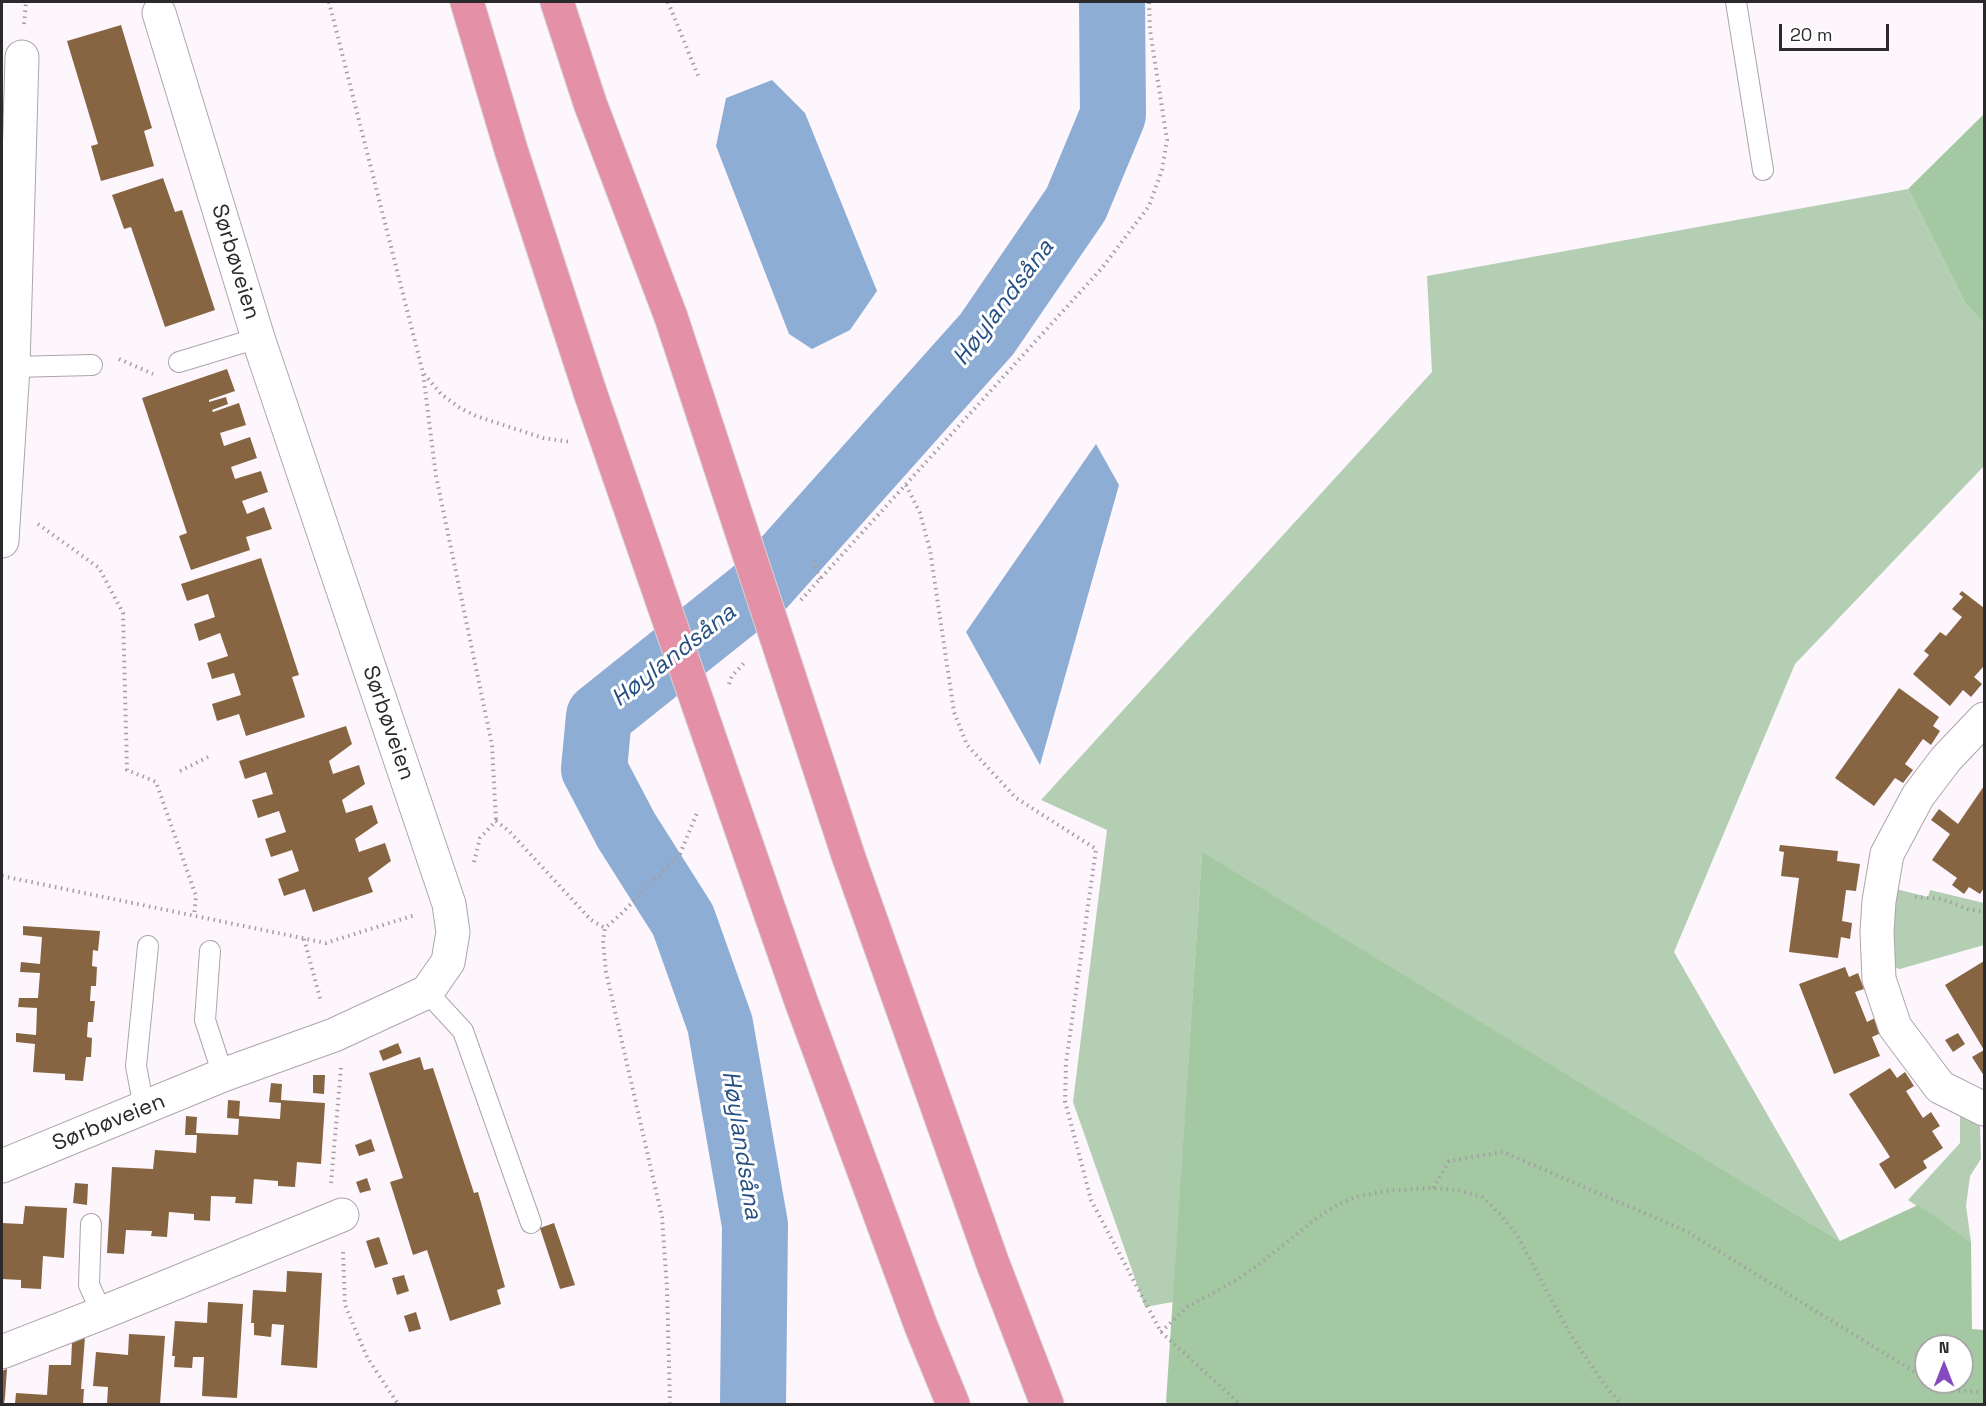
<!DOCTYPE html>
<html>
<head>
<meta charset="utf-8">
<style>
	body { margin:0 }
	#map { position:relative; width:1986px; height:1406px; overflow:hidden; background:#fdf6fd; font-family:"Space Grotesk",sans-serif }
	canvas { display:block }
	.frame { position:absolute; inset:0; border:3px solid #2b292b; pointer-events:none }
	.north { position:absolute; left:1914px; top:1334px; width:60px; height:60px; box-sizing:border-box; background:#fff; border:2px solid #aaa9aa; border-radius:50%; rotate:0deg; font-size:16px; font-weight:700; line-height:24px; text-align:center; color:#2b292b }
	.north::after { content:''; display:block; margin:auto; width:21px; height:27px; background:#854ac0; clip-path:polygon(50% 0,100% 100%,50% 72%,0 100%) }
	.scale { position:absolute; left:1779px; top:24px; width:110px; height:27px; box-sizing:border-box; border:3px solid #2b292b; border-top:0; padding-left:8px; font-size:18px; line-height:21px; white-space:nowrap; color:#2b292b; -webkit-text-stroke:4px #fff; paint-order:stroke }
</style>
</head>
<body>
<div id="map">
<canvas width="1986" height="1406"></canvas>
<div class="frame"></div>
<div class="north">N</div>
<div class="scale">20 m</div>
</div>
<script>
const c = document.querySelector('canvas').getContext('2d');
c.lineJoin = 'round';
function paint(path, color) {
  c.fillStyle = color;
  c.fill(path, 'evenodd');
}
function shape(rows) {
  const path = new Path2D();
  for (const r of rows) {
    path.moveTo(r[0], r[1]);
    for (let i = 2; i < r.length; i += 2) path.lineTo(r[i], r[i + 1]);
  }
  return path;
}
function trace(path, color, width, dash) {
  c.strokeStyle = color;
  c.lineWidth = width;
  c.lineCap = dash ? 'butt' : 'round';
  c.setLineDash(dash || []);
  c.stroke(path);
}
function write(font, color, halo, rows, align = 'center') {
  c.font = font + ' "Space Grotesk",sans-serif';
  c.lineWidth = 6;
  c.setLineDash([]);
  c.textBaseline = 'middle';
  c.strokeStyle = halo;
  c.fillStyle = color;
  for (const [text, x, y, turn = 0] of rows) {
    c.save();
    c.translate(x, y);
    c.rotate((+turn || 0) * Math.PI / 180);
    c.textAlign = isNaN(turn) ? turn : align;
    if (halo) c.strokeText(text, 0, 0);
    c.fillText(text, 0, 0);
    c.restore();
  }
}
const green = shape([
	[1908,189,1965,303,1984,323,1984,466,1795,664,1674,952,1840,1241,1202,853,1173,1302,1145,1307,1073,1102,1107,830,1041,800,1432,372,1427,276],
	[1892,888,1928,897,1930,890,1984,903,1984,945,1900,969,1893,967],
	[1960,1113,1980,1126,1981,1159,1970,1176,1966,1206,1971,1242,1908,1200,1960,1143]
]);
const forest = shape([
	[1984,114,1984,323,1965,303,1908,189],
	[1202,852,1840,1241,1918,1205,1971,1242,1972,1329,1984,1330,1984,1404,1168,1404,1166,1402],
	[1926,1346,1962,1346,1962,1382,1926,1382]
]);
const water = shape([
	[772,80,805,113,877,291,850,330,812,349,789,334,716,146,726,98],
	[1096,444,1119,485,1040,765,966,632]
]);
const river = shape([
	[753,1404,755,1225,720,1024,683,920,626,830,594,769,599,716,763,585,987,334,1076,204,1113,115,1112,2]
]);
const building = shape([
	[121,25,152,128,144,131,154,166,101,181,91,146,98,144,67,41],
	[163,178,175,212,182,210,215,310,165,327,131,227,124,229,112,195],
	[227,369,235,391,209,400,209,402,226,397,228,404,212,410,213,412,239,403,246,425,220,433,224,446,250,437,257,458,231,467,235,479,261,471,268,492,242,501,247,514,264,507,272,529,246,537,250,550,191,570,179,536,187,533,142,398],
	[261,558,299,675,292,677,305,717,246,736,239,714,217,721,212,704,241,695,234,673,212,679,207,663,228,656,220,633,199,641,194,624,215,617,208,594,187,601,181,584],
	[1962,591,1984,608,1984,666,1974,677,1982,684,1971,697,1963,690,1950,706,1913,674,1929,655,1924,651,1940,632,1946,636,1962,617,1952,609,1963,597,1959,594],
	[1899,688,1939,717,1933,726,1940,731,1931,745,1923,739,1905,764,1913,770,1903,783,1895,778,1874,806,1835,778],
	[346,726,352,744,329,761,333,774,359,765,365,784,342,800,346,813,372,805,378,823,355,839,359,852,385,843,391,861,368,878,373,892,313,912,305,889,284,896,278,879,299,871,292,850,271,857,265,839,286,832,279,811,258,818,252,800,273,794,266,772,245,779,239,761],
	[1984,786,1984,888,1980,894,1969,887,1964,894,1952,885,1957,878,1932,860,1950,834,1931,820,1939,809,1958,824],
	[1780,845,1838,851,1837,861,1860,864,1856,891,1846,890,1842,921,1852,923,1850,939,1841,937,1838,958,1789,952,1799,878,1781,876,1784,852,1779,851],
	[23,926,100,931,98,951,93,950,92,966,97,967,96,986,91,986,90,1001,95,1001,93,1022,88,1022,87,1037,92,1038,91,1057,86,1057,83,1081,65,1080,65,1074,33,1072,35,1044,16,1042,16,1033,36,1035,37,1008,18,1007,19,998,38,998,40,973,20,972,21,962,40,964,42,937,23,935],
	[1984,961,1984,1076,1972,1057,1984,1050,1945,985],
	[1845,967,1849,977,1858,973,1864,989,1855,992,1867,1022,1875,1018,1881,1033,1872,1037,1880,1056,1834,1074,1799,984],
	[1958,1033,1965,1044,1953,1052,1945,1040],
	[398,1043,402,1053,383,1061,379,1051],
	[420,1057,424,1070,433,1068,474,1193,478,1192,505,1287,497,1290,501,1304,450,1321,427,1250,413,1255,390,1182,403,1178,369,1073],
	[1890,1068,1897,1078,1905,1072,1914,1086,1906,1091,1923,1118,1931,1112,1940,1126,1932,1131,1943,1148,1923,1161,1927,1168,1895,1189,1879,1164,1890,1157,1849,1094],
	[313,1075,325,1075,324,1094,313,1093],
	[271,1083,282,1084,281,1100,325,1103,321,1164,297,1162,295,1187,278,1186,278,1181,254,1179,252,1204,235,1203,236,1197,211,1196,210,1221,194,1220,194,1214,169,1212,167,1237,151,1236,152,1231,126,1230,124,1254,107,1253,112,1167,153,1169,155,1150,196,1153,197,1135,185,1135,186,1116,197,1117,196,1133,238,1135,239,1119,227,1118,228,1100,240,1101,239,1116,280,1119,281,1103,269,1102],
	[371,1139,375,1151,359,1156,355,1145],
	[367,1178,371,1190,360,1193,356,1182],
	[75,1183,88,1184,87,1205,73,1203],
	[25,1206,67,1208,64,1258,43,1256,41,1289,21,1288,21,1280,2,1279,2,1223,23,1224],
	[554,1223,575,1285,560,1289,540,1228],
	[379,1237,388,1264,375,1268,366,1241],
	[287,1271,322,1273,317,1368,281,1365,284,1325,272,1324,271,1337,254,1335,254,1323,251,1323,253,1290,286,1292],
	[404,1275,409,1291,397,1295,392,1278],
	[208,1302,243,1304,237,1398,202,1396,204,1357,193,1357,192,1368,174,1367,175,1356,172,1356,175,1321,207,1323],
	[416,1312,421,1329,409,1332,404,1316],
	[129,1334,165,1336,160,1404,107,1404,108,1387,93,1386,96,1352,128,1355],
	[85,1337,81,1389,84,1389,83,1404,15,1404,16,1393,47,1395,49,1365,71,1365,72,1342],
	[7,1369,5,1397,4,1404,2,1404,2,1371]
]);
const path = shape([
	[329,2,423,373,436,476,492,745,496,821],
	[668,2,699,78],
	[24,24,26,2],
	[119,359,153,374],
	[424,374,441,394,460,408,476,416,543,438,571,442],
	[906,485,920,513,930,550,954,712,967,745,1016,798,1096,849,1066,1063,1065,1101,1091,1200,1161,1332,1240,1404],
	[38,524,99,568,123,613,127,770,156,782,196,896,194,916],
	[813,561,820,579],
	[801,600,1102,268,1149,206,1162,170,1167,140,1150,30,1149,2],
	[729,684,732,676,746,661],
	[180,771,208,757],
	[474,862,480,838,496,821,509,831,591,920,605,928],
	[2,876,326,943,415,915],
	[1915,897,1942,899,1968,909,1984,912],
	[304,939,321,1002],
	[331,1183,341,1068],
	[1433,1188,1449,1161,1503,1152,1686,1231,1926,1379],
	[343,1252,345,1305,367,1357,398,1404],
	[1161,1332,1187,1307,1235,1281,1257,1266,1318,1217,1337,1205,1359,1196,1386,1191,1433,1188,1457,1190,1482,1197,1500,1214,1517,1235,1570,1334,1604,1384,1621,1404],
	[1931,1382,1943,1390,1984,1392],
	[670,1404,667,1288,662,1217,606,972,603,941,605,928,620,915,680,854,697,813]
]);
const service = shape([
	[1736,2,1763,170],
	[179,362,258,338],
	[13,367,92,365],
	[210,951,205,1020,223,1075],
	[427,992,463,1031,531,1223],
	[144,1108,136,1066,148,946],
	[91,1224,89,1285,102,1313]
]);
const minor = shape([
	[2,541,13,367,22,57],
	[1984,719,1946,759,1918,796,1887,854,1879,901,1877,932,1879,979,1895,1027,1940,1087,1984,1109],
	[2,1166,223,1075,334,1035,427,992,448,962,453,932,449,904,258,338,159,13],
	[2,1352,102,1313,342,1215]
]);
const trunk = shape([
	[467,2,512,153,590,392],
	[557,2,590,103,671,317],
	[849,858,993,1264,1047,1404],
	[771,915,801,1001,921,1326,953,1404]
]);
const trunkBridge = shape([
	[671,317,849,858],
	[590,392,771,915]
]);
const streetNames = [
	["Sørbøveien",235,262,73],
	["Sørbøveien",388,723,71],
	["Sørbøveien",109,1123,-22]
];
const waterNames = [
	["Høylandsåna",1004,303,-53],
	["Høylandsåna",674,656,-38],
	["Høylandsåna",741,1145,81]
];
paint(green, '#b3ceb2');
paint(forest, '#a4c9a2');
paint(water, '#8eadd5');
trace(river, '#8eadd5', 66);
paint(building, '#876542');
trace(service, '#aca6ac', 22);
trace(minor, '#aca6ac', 35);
trace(trunk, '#d5d4d5', 35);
trace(path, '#a39ea3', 4, [1.5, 4.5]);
trace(service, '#fff', 20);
trace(minor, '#fff', 33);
trace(trunk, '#e490a7', 33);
trace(trunkBridge, '#d5d4d5', 35, []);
trace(trunkBridge, '#e490a7', 33);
write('22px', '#2b292b', '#fff', streetNames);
write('italic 24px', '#264f82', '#fff', waterNames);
</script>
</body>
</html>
